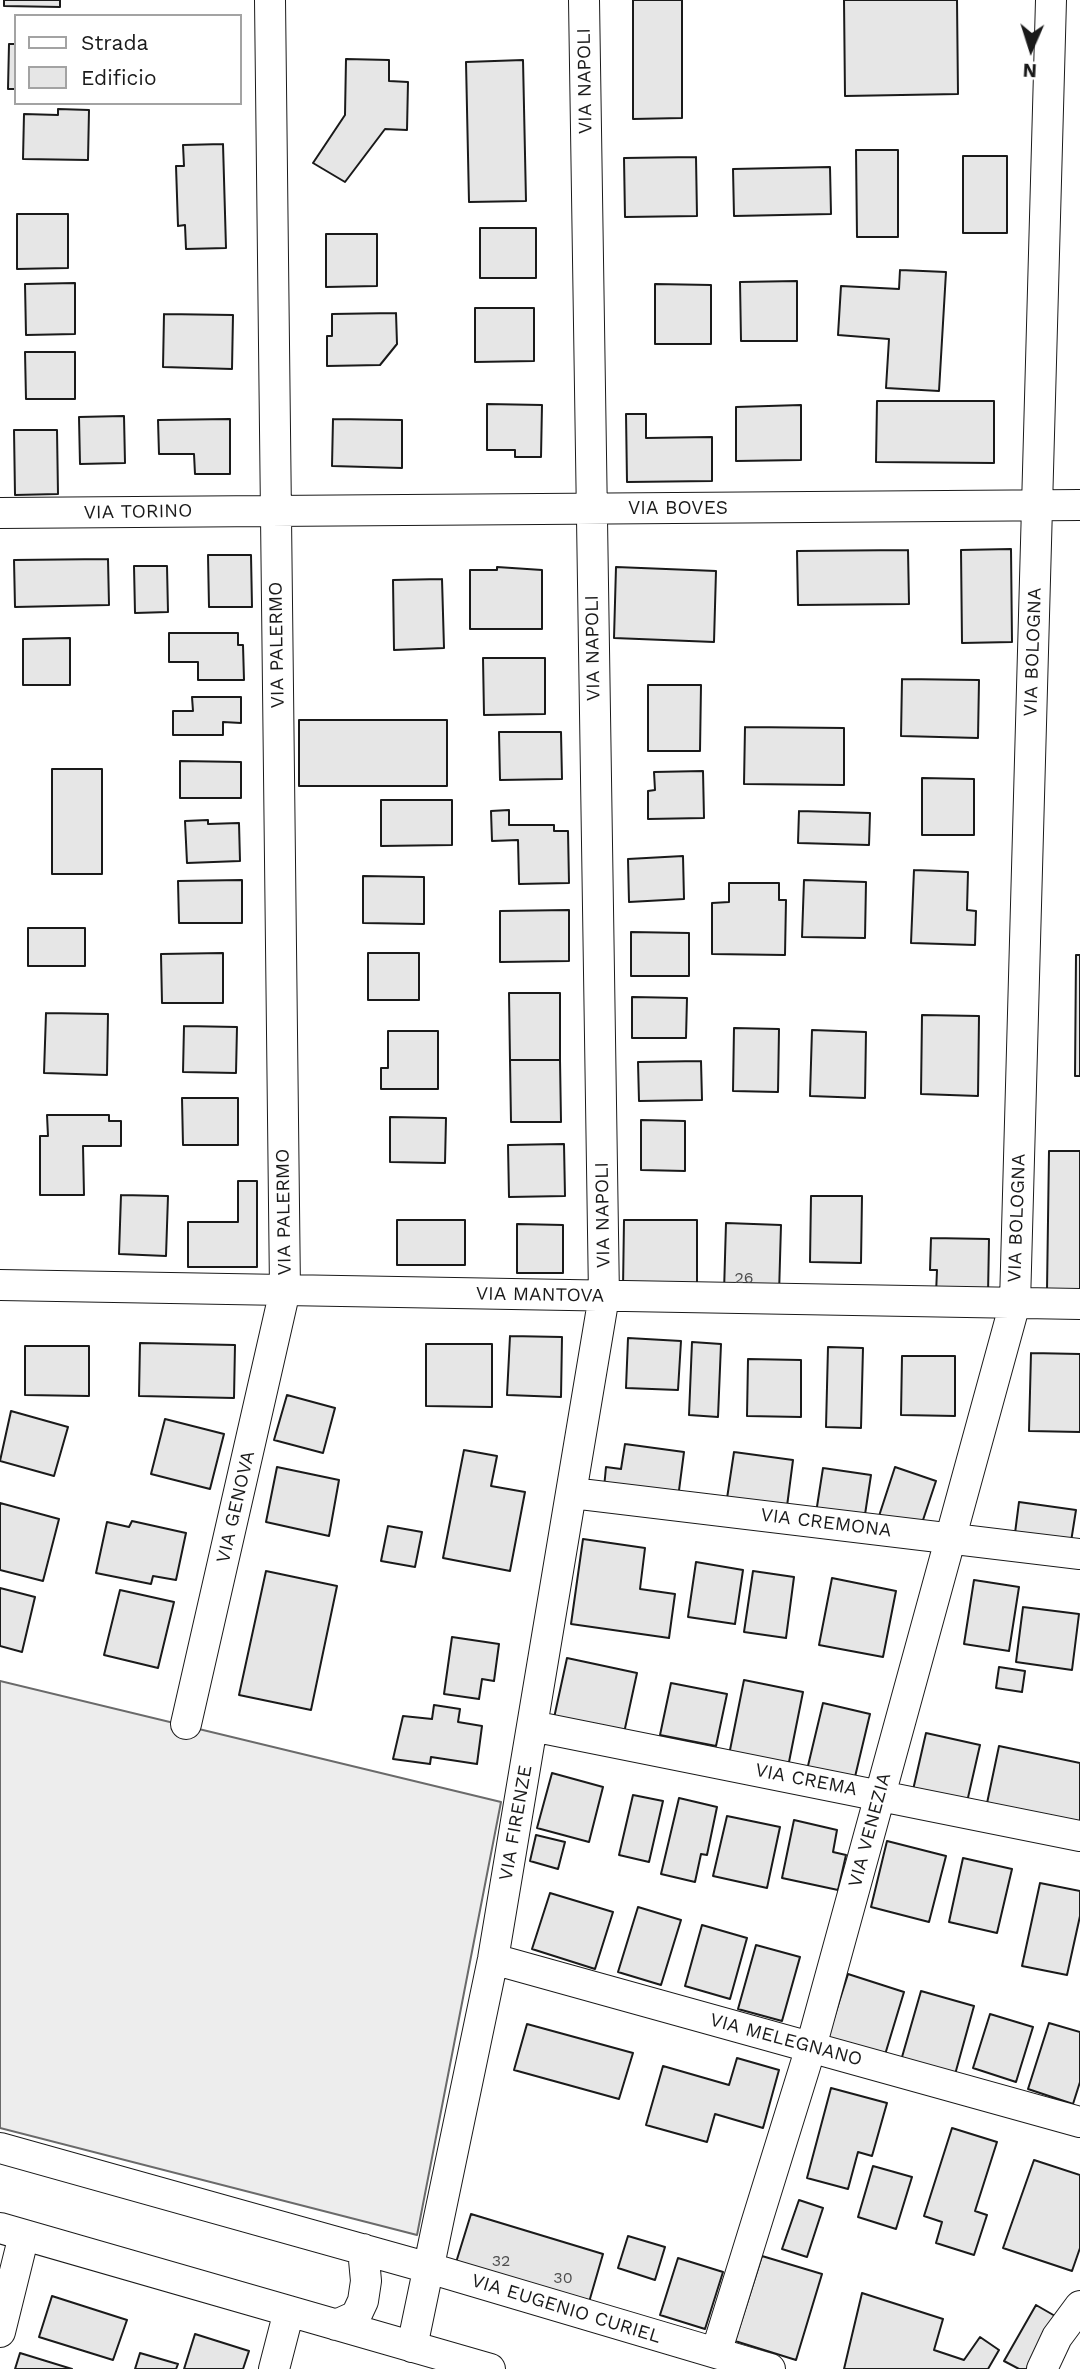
<!DOCTYPE html>
<html>
<head>
<meta charset="utf-8">
<style>
	body { margin:0 }
	#map { position:relative; width:1080px; height:2369px; overflow:hidden; background:#fff; font-family:"Work Sans",sans-serif }
	canvas { display:block }
	.legend { position:absolute; left:14px; top:14px; width:228px; height:91px; box-sizing:border-box; background:#fff; border:2px solid #a3a3a3; margin:0; padding:9px 12px; list-style:none; font-size:21px; color:#1a1a1a }
	.legend li { display:flex; align-items:center; gap:14px; height:35px }
	.legend b { width:35px; border:2px solid #a3a3a3 }
	.north { position:absolute; left:996px; top:14px; width:70px; height:70px; -webkit-text-stroke:5px #fff; paint-order:stroke; rotate:183deg; font-size:19px; font-weight:700; line-height:28px; text-align:center; color:#1a1a1a }
	.north::after { content:''; display:block; margin:auto; width:24px; height:32px; background:#1a1a1a; clip-path:polygon(50% 0,100% 100%,50% 72%,0 100%) }
</style>
</head>
<body>
<div id="map">
<canvas width="1080" height="2369"></canvas>
<ul class="legend">
<li><b style="height:9px;background:#fff"></b>Strada</li>
<li><b style="height:19px;background:#e6e6e6"></b>Edificio</li>
</ul>
<div class="north">N</div>
</div>
<script>
const c = document.querySelector('canvas').getContext('2d');
c.lineJoin = 'round';
function paint(path, color) {
  c.fillStyle = color;
  c.fill(path, 'evenodd');
}
function shape(rows) {
  const path = new Path2D();
  for (const r of rows) {
    path.moveTo(r[0], r[1]);
    for (let i = 2; i < r.length; i += 2) path.lineTo(r[i], r[i + 1]);
  }
  return path;
}
function trace(path, color, width, dash) {
  c.strokeStyle = color;
  c.lineWidth = width;
  c.lineCap = dash ? 'butt' : 'round';
  c.setLineDash(dash || []);
  c.stroke(path);
}
function write(font, color, halo, rows, align = 'center') {
  c.font = font + ' "Work Sans",sans-serif';
  c.lineWidth = 5;
  c.setLineDash([]);
  c.textBaseline = 'middle';
  c.strokeStyle = halo;
  c.fillStyle = color;
  for (const [text, x, y, turn = 0] of rows) {
    c.save();
    c.translate(x, y);
    c.rotate((+turn || 0) * Math.PI / 180);
    c.textAlign = isNaN(turn) ? turn : align;
    if (halo) c.strokeText(text, 0, 0);
    c.fillText(text, 0, 0);
    c.restore();
  }
}
const built = shape([
	[0,1681,501,1802,417,2235,0,2128,0,1681]
]);
const building = shape([
	[4,0,60,0,60,7,4,6,4,0],
	[633,0,682,0,682,118,633,119,633,0],
	[844,0,957,0,958,94,845,96,844,0],
	[9,44,16,44,16,89,8,89,9,44],
	[346,59,389,60,389,81,408,82,407,130,385,129,345,182,313,163,345,115,346,59],
	[523,60,526,201,469,202,466,62,523,60],
	[58,109,89,110,88,160,23,159,24,114,58,115,58,109],
	[223,144,226,248,186,249,185,225,178,226,176,166,184,166,183,145,223,144],
	[856,150,898,150,898,237,857,237,856,150],
	[963,156,1007,156,1007,233,963,233,963,156],
	[696,157,697,216,625,217,624,158,696,157],
	[830,167,831,214,734,216,733,169,830,167],
	[17,214,68,214,68,268,17,269,17,214],
	[480,228,536,228,536,278,480,278,480,228],
	[326,234,377,234,377,286,326,287,326,234],
	[900,270,946,272,939,391,886,388,889,339,838,335,841,286,899,289,900,270],
	[797,281,797,341,741,341,740,282,797,281],
	[75,283,75,334,26,335,25,284,75,283],
	[655,284,711,285,711,344,655,344,655,284],
	[475,308,534,308,534,361,475,362,475,308],
	[396,313,397,344,380,365,327,366,327,336,332,336,332,314,396,313],
	[164,314,233,315,232,369,163,367,164,314],
	[25,352,75,352,75,399,26,399,25,352],
	[877,401,994,401,994,463,876,462,877,401],
	[487,404,542,405,541,457,515,457,515,450,487,450,487,404],
	[801,405,801,460,736,461,736,407,801,405],
	[626,414,646,414,646,438,712,437,712,481,627,482,626,414],
	[124,416,125,463,80,464,79,417,124,416],
	[230,419,230,474,195,474,194,454,159,454,158,420,230,419],
	[333,419,402,420,402,468,332,466,333,419],
	[14,430,57,430,58,494,15,495,14,430],
	[1011,549,1012,642,962,643,961,550,1011,549],
	[908,550,909,604,798,605,797,551,908,550],
	[208,555,251,555,252,607,209,607,208,555],
	[108,559,109,605,15,607,14,560,108,559],
	[134,566,167,566,168,612,135,613,134,566],
	[497,567,542,570,542,629,470,629,470,570,497,570,497,567],
	[616,567,716,571,714,642,614,638,616,567],
	[442,579,444,648,394,650,393,580,442,579],
	[169,633,238,633,238,645,243,645,244,680,198,680,198,662,169,662,169,633],
	[70,638,70,685,23,685,23,639,70,638],
	[483,658,545,658,545,714,484,715,483,658],
	[902,679,979,680,978,738,901,736,902,679],
	[648,685,701,685,700,751,648,751,648,685],
	[192,697,241,697,241,723,223,722,223,735,173,735,173,711,193,711,192,697],
	[299,720,447,720,447,786,299,786,299,720],
	[745,727,844,728,844,785,744,784,745,727],
	[499,732,561,732,562,779,500,780,499,732],
	[180,761,241,762,241,798,180,798,180,761],
	[52,769,102,769,102,874,52,874,52,769],
	[703,771,704,818,648,819,648,791,655,790,654,772,703,771],
	[922,778,974,779,974,835,922,835,922,778],
	[381,800,452,800,452,845,381,846,381,800],
	[509,810,509,825,554,825,554,831,568,831,569,883,519,884,518,840,492,841,491,811,509,810],
	[799,811,870,813,869,845,798,843,799,811],
	[208,820,208,824,239,823,240,861,187,863,185,821,208,820],
	[683,856,684,899,629,902,628,859,683,856],
	[914,870,968,872,967,910,976,911,975,945,911,943,914,870],
	[363,876,424,877,424,924,363,923,363,876],
	[242,880,242,923,179,923,178,881,242,880],
	[804,880,866,882,865,938,802,937,804,880],
	[729,883,779,883,779,900,786,900,785,955,712,954,712,903,729,902,729,883],
	[569,910,569,961,500,962,500,911,569,910],
	[28,928,85,928,85,966,28,966,28,928],
	[631,932,689,933,689,976,631,976,631,932],
	[223,953,223,1003,162,1003,161,954,223,953],
	[368,953,419,953,419,1000,368,1000,368,953],
	[1076,955,1080,955,1080,1076,1075,1076,1076,955],
	[509,993,560,993,560,1060,510,1060,509,993],
	[632,997,687,998,686,1038,632,1038,632,997],
	[46,1013,108,1014,107,1075,44,1073,46,1013],
	[922,1015,979,1016,978,1096,921,1094,922,1015],
	[184,1026,237,1027,236,1073,183,1072,184,1026],
	[734,1028,779,1029,778,1092,733,1091,734,1028],
	[812,1030,866,1032,865,1098,810,1096,812,1030],
	[388,1031,438,1031,438,1089,381,1089,381,1068,388,1068,388,1031],
	[510,1060,560,1060,561,1122,511,1122,510,1060],
	[701,1061,702,1100,639,1101,638,1062,701,1061],
	[182,1098,238,1098,238,1145,183,1145,182,1098],
	[47,1115,109,1115,109,1121,121,1121,121,1146,83,1146,84,1195,40,1195,40,1136,48,1136,47,1115],
	[390,1117,446,1118,445,1163,390,1162,390,1117],
	[641,1120,685,1121,685,1171,641,1170,641,1120],
	[564,1144,565,1196,509,1197,508,1145,564,1144],
	[1049,1151,1080,1151,1080,1290,1047,1290,1049,1151],
	[238,1181,257,1181,257,1267,188,1267,188,1222,238,1222,238,1181],
	[121,1195,168,1196,166,1256,119,1254,121,1195],
	[811,1196,862,1196,861,1263,810,1262,811,1196],
	[397,1220,465,1220,465,1265,397,1265,397,1220],
	[624,1220,697,1220,697,1288,623,1288,624,1220],
	[726,1223,781,1225,779,1294,724,1292,726,1223],
	[517,1224,563,1225,563,1273,517,1273,517,1224],
	[931,1238,989,1239,988,1295,936,1294,937,1270,930,1270,931,1238],
	[510,1336,562,1337,561,1397,507,1395,510,1336],
	[628,1338,681,1341,678,1390,626,1388,628,1338],
	[692,1342,721,1344,718,1417,689,1415,692,1342],
	[140,1343,235,1345,234,1398,139,1396,140,1343],
	[426,1344,492,1344,492,1407,426,1406,426,1344],
	[25,1346,89,1346,89,1396,25,1395,25,1346],
	[828,1347,863,1348,861,1428,826,1427,828,1347],
	[1031,1353,1080,1354,1080,1432,1029,1431,1031,1353],
	[902,1356,955,1356,955,1416,901,1415,902,1356],
	[748,1359,801,1360,801,1417,747,1416,748,1359],
	[287,1395,335,1408,323,1453,274,1440,287,1395],
	[11,1411,68,1427,54,1476,0,1461,11,1411],
	[165,1419,224,1434,210,1489,151,1474,165,1419],
	[625,1444,684,1452,678,1498,604,1488,606,1467,621,1469,625,1444],
	[464,1450,497,1456,491,1486,525,1492,510,1571,443,1558,464,1450],
	[734,1452,793,1460,786,1514,726,1505,734,1452],
	[277,1467,339,1480,329,1536,266,1522,277,1467],
	[895,1467,936,1481,920,1529,879,1516,895,1467],
	[823,1468,871,1475,864,1521,816,1513,823,1468],
	[1019,1502,1076,1510,1070,1548,1014,1541,1019,1502],
	[0,1503,59,1519,43,1581,0,1570,0,1503],
	[132,1521,186,1533,176,1580,153,1576,151,1584,96,1573,107,1522,129,1527,132,1521],
	[388,1526,422,1532,415,1567,381,1561,388,1526],
	[583,1539,645,1548,640,1589,675,1594,669,1638,571,1624,583,1539],
	[696,1562,743,1570,735,1624,688,1617,696,1562],
	[266,1571,337,1586,311,1710,239,1695,266,1571],
	[753,1571,794,1577,786,1638,744,1632,753,1571],
	[832,1578,896,1591,883,1657,819,1645,832,1578],
	[974,1580,1019,1587,1009,1651,964,1644,974,1580],
	[0,1588,35,1597,22,1652,0,1646,0,1588],
	[120,1590,174,1602,158,1668,104,1655,120,1590],
	[1023,1607,1079,1614,1072,1670,1016,1662,1023,1607],
	[452,1637,499,1644,494,1681,482,1679,479,1699,444,1694,452,1637],
	[567,1658,637,1673,624,1733,554,1718,567,1658],
	[999,1667,1025,1671,1022,1692,996,1688,999,1667],
	[744,1680,803,1692,788,1767,729,1755,744,1680],
	[671,1683,727,1694,716,1746,660,1735,671,1683],
	[823,1703,870,1714,854,1781,807,1770,823,1703],
	[434,1705,460,1709,458,1722,482,1726,477,1764,431,1757,430,1764,393,1759,403,1716,432,1719,434,1705],
	[926,1733,980,1745,967,1802,913,1790,926,1733],
	[999,1746,1080,1763,1080,1828,986,1808,999,1746],
	[552,1773,603,1787,589,1842,537,1828,552,1773],
	[633,1795,663,1801,649,1862,619,1855,633,1795],
	[679,1798,717,1807,707,1855,701,1854,695,1882,661,1874,679,1798],
	[727,1816,780,1827,767,1888,713,1876,727,1816],
	[794,1820,837,1830,833,1852,846,1855,838,1890,782,1878,794,1820],
	[536,1835,565,1842,558,1869,530,1861,536,1835],
	[887,1841,946,1856,929,1922,871,1907,887,1841],
	[963,1858,1012,1869,997,1933,949,1922,963,1858],
	[1040,1883,1080,1891,1080,1916,1067,1975,1022,1966,1040,1883],
	[550,1893,613,1912,595,1969,532,1949,550,1893],
	[638,1907,681,1920,661,1985,618,1972,638,1907],
	[702,1925,747,1938,730,1999,685,1986,702,1925],
	[756,1945,800,1957,782,2021,738,2009,756,1945],
	[848,1974,904,1992,884,2058,827,2040,848,1974],
	[921,1991,974,2006,954,2078,900,2064,921,1991],
	[990,2014,1033,2027,1016,2082,973,2068,990,2014],
	[1049,2023,1080,2032,1080,2082,1073,2104,1028,2089,1049,2023],
	[527,2024,633,2053,619,2099,514,2070,527,2024],
	[737,2058,779,2070,763,2128,715,2114,707,2142,646,2125,663,2066,729,2085,737,2058],
	[831,2088,887,2103,872,2156,858,2152,848,2189,807,2178,831,2088],
	[952,2128,997,2142,975,2211,987,2215,974,2255,936,2243,942,2222,924,2216,952,2128],
	[1034,2160,1080,2175,1080,2248,1072,2271,1003,2248,1034,2160],
	[873,2166,912,2177,896,2229,858,2217,873,2166],
	[799,2200,823,2208,807,2257,782,2249,799,2200],
	[471,2214,603,2254,587,2309,454,2269,471,2214],
	[628,2236,665,2247,655,2280,618,2268,628,2236],
	[762,2256,822,2274,796,2360,735,2341,762,2256],
	[678,2258,723,2272,705,2329,660,2315,678,2258],
	[862,2293,943,2319,934,2350,964,2360,980,2337,999,2350,988,2369,844,2369,862,2293],
	[52,2296,127,2320,113,2360,39,2337,52,2296],
	[1036,2305,1062,2320,1034,2369,1019,2369,1004,2361,1036,2305],
	[195,2334,249,2351,243,2369,184,2369,195,2334],
	[20,2353,72,2369,15,2369,20,2353],
	[140,2353,178,2364,176,2369,135,2369,140,2353]
]);
const street = shape([
	[0,513,1080,505],
	[0,1285,1080,1304],
	[572,1493,1080,1554],
	[186,1724,285,1290,270,0],
	[532,1726,1080,1836],
	[493,1959,1080,2122],
	[0,2148,429,2268,770,2369],
	[0,2228,490,2369],
	[336,2325,356,2316,363,2301,366,2281,363,2249],
	[0,2332,24,2235],
	[412,2347,493,1959,604,1296,584,0],
	[716,2353,811,2047,1015,1303,1051,0],
	[274,2369,289,2311],
	[1042,2369,1057,2337,1080,2306]
]);
const numberNames = [
	["26",744,1278],
	["32",501,2261],
	["30",563,2278]
];
const streetNames = [
	["VIA NAPOLI",585,81,-91],
	["VIA BOVES",678,508],
	["VIA TORINO",138,512,-1],
	["VIA PALERMO",277,645,-91],
	["VIA NAPOLI",593,648,-91],
	["VIA BOLOGNA",1033,652,-88],
	["VIA PALERMO",284,1212,-91],
	["VIA NAPOLI",603,1215,-91],
	["VIA BOLOGNA",1017,1218,-88],
	["VIA MANTOVA",540,1295,1],
	["VIA GENOVA",236,1507,-77],
	["VIA CREMONA",826,1523,7],
	["VIA CREMA",806,1780,11],
	["VIA FIRENZE",516,1823,-80],
	["VIA VENEZIA",870,1830,-75],
	["VIA MELEGNANO",786,2040,15],
	["VIA EUGENIO CURIEL",566,2309,17]
];
paint(built, '#ededed');
trace(built, '#6a6a6a', 2);
paint(building, '#e6e6e6');
trace(building, '#1a1a1a', 2);
trace(street, '#1a1a1a', 32);
trace(street, '#fff', 30);
write('16px', '#4d4d4d', null, numberNames);
write('19px', '#1a1a1a', '#fff', streetNames);
</script>
</body>
</html>
